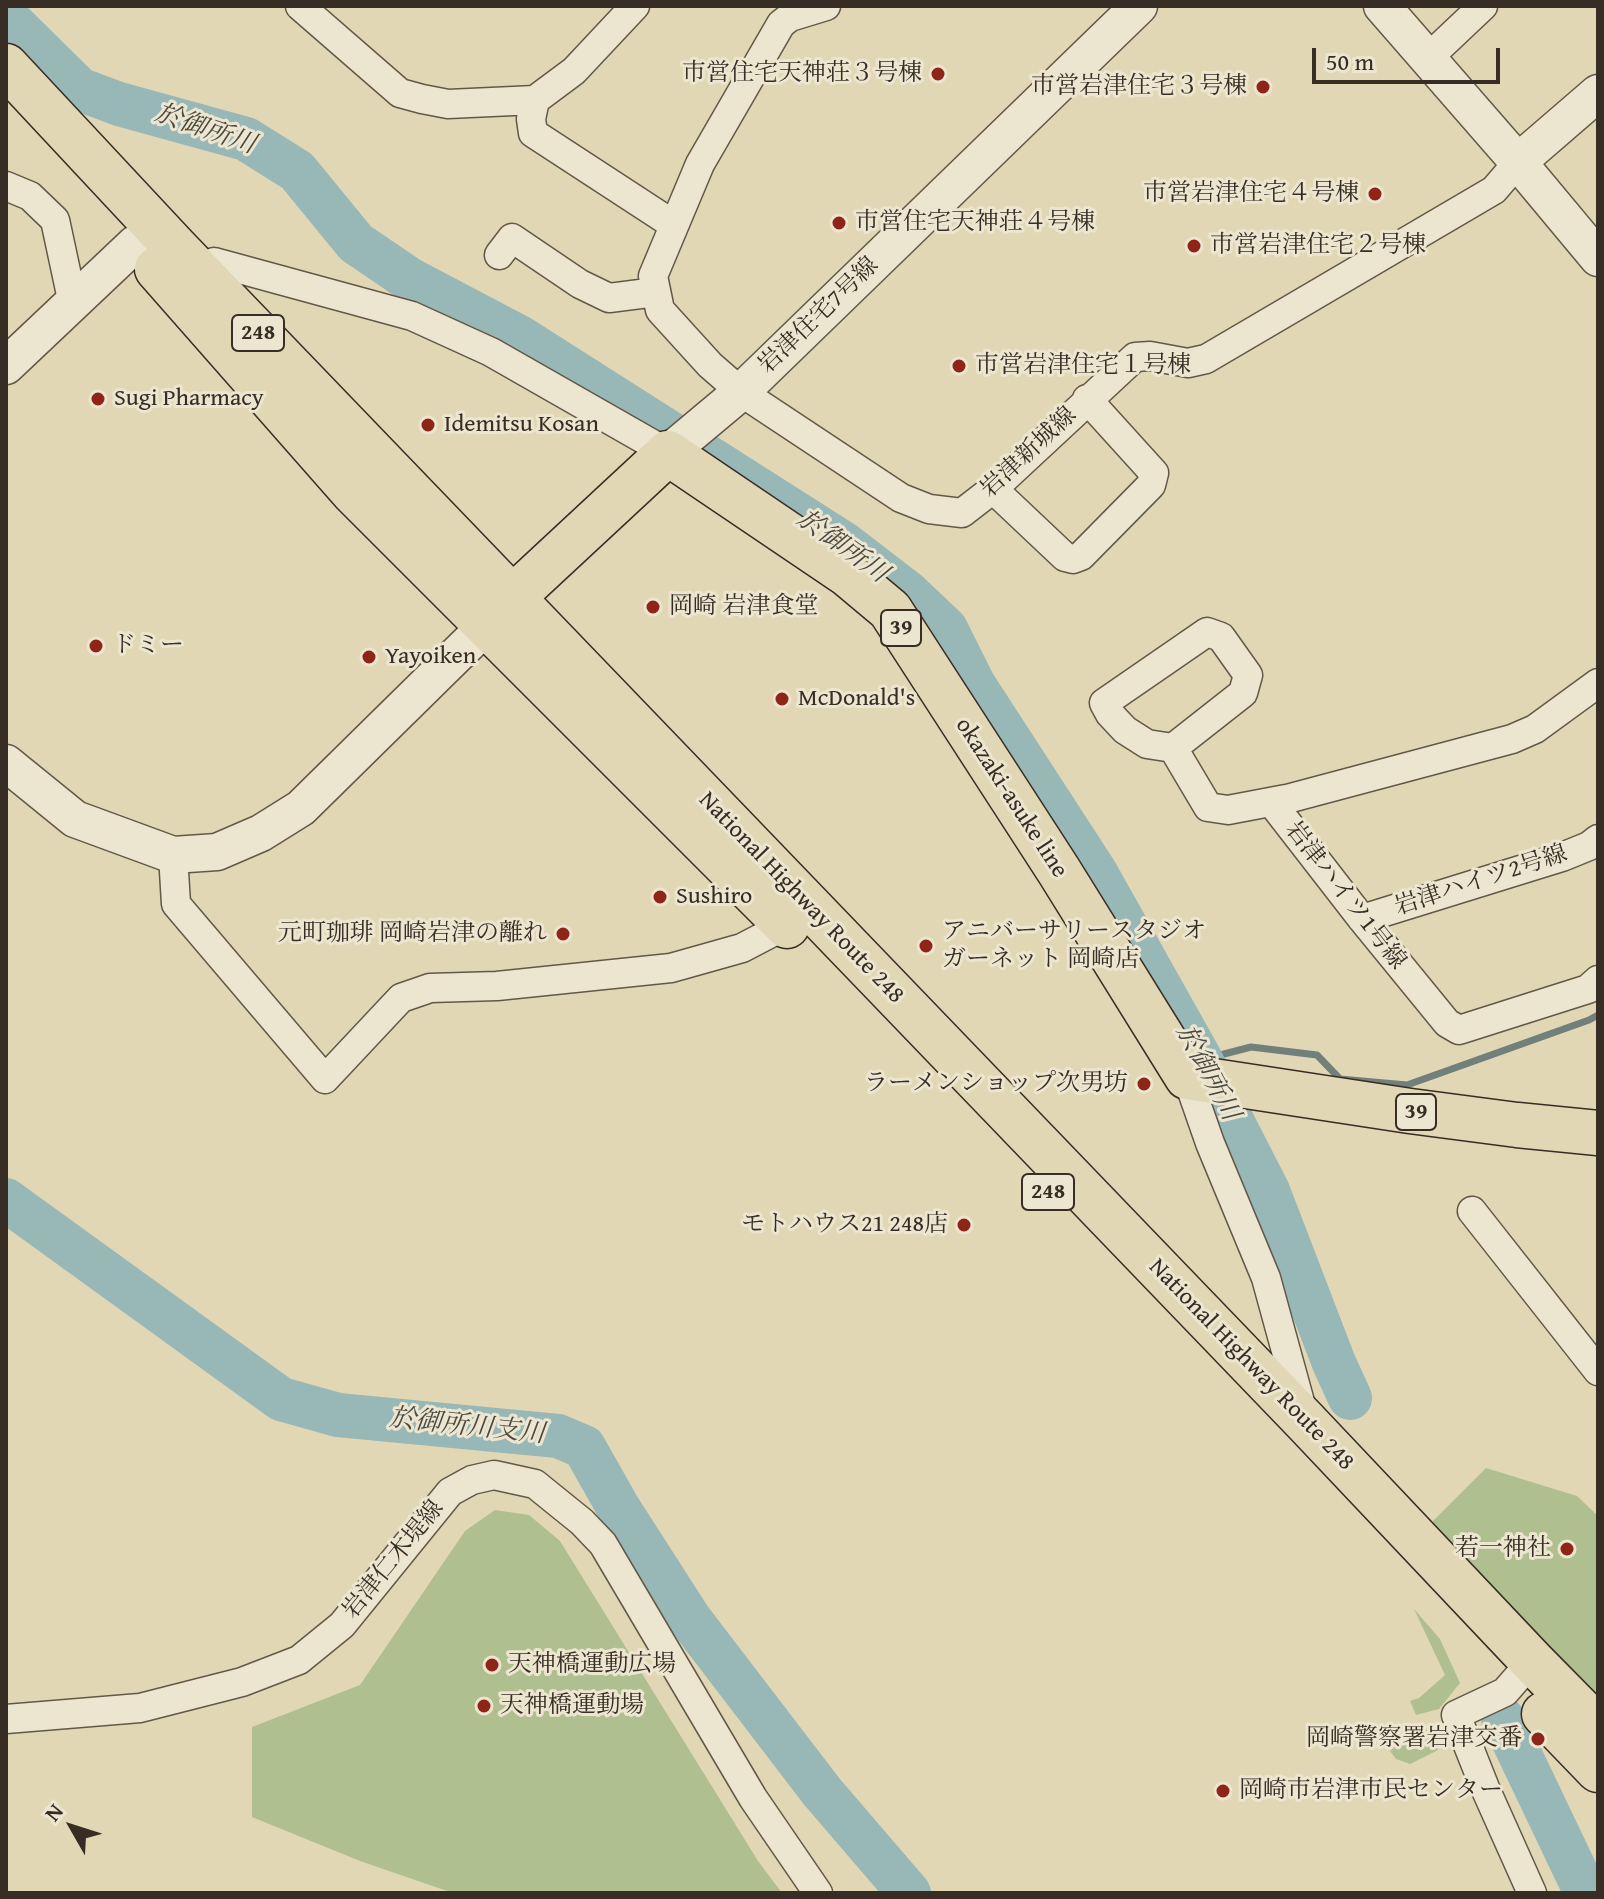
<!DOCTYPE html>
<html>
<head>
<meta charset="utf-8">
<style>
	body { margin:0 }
	#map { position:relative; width:1604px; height:1899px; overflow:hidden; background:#e2d7b5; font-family:"Gentium Book Plus",serif }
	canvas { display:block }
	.frame { position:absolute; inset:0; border:8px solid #382d24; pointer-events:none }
	.north { position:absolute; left:32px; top:1787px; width:80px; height:80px; -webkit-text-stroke:6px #ece5cf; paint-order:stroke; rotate:309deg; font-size:22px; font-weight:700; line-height:32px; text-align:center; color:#382d24 }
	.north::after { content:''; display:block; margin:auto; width:28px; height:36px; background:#382d24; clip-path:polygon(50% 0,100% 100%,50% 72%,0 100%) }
	.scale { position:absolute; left:1312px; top:48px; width:188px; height:36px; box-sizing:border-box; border:4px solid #382d24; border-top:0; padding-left:10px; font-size:24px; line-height:28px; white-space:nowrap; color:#382d24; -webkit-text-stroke:6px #ece5cf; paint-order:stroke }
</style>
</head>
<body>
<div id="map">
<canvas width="1604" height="1899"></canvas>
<div class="frame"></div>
<div class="north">N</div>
<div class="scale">50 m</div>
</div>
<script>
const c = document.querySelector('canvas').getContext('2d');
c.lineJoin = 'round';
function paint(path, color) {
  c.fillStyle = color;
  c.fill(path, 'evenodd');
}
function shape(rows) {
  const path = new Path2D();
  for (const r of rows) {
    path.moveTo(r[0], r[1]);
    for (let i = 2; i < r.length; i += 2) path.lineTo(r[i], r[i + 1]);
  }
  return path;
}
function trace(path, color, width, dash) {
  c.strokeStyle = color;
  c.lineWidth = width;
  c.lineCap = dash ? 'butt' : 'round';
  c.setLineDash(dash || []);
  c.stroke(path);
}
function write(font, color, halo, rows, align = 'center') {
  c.font = font + ' "Gentium Book Plus","Noto Serif JP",serif';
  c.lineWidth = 6;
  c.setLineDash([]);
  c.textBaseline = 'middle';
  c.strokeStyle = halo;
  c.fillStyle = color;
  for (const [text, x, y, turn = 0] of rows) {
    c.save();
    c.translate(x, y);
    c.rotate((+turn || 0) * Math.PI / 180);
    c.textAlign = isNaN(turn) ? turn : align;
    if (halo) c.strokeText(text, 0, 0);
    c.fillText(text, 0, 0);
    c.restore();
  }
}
const green = shape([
	[1486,1468,1577,1496,1598,1516,1598,1702,1425,1529],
	[495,1510,529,1515,560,1541,758,1861,782,1893,453,1893,360,1861,252,1817,252,1727,360,1685,465,1531],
	[1414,1609,1440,1639,1460,1683,1439,1709,1416,1715,1410,1701,1419,1698,1445,1675],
	[1429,1729,1438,1750,1410,1764,1396,1759,1390,1751,1403,1740]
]);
const stream = shape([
	[1201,1060,1251,1047,1317,1055,1340,1079,1407,1085,1589,1020,1598,1015]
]);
const river = shape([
	[6,17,79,89,119,104,246,139,297,171,356,243,409,279,521,338,843,543,908,593,946,629,974,685,1096,873,1201,1060,1268,1191,1334,1363,1350,1398],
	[6,1200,281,1399,338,1415,558,1436,584,1447,619,1509,689,1618,823,1793,909,1893],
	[1503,1719,1586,1893]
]);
const minor = shape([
	[300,6,400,93,422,99,448,104,535,100,531,119,533,133,674,225],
	[826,6,790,17,781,24,700,164,653,276,660,310,710,365,741,392,901,498,929,509,962,513,993,489,1135,357,1150,356,1188,363,1206,359,1494,190,1518,162],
	[1428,58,1483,6],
	[535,100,574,71,635,6],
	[6,186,30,196,55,220,73,304],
	[499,255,512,238,580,284,609,298,656,292],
	[214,262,412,316,491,352,668,453],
	[993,489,1065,557,1073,559,1081,556,1151,485,1154,473,1087,399],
	[1598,683,1535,729,1512,739,1272,803,1362,919,1447,1023,1459,1030,1588,989,1598,980],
	[1173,748,1243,693,1248,675,1221,637,1207,632,1104,703,1110,714,1125,730,1147,744,1173,748,1208,807,1228,810,1286,799],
	[173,855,176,904,325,1079,401,998,430,988,497,986,671,968,742,948,786,925],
	[1362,919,1562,857,1589,846,1598,839],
	[1187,1077,1210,1143,1266,1278,1303,1413],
	[1472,1211,1598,1371],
	[1532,1661,1505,1692,1456,1715,1485,1788,1532,1893],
	[6,1719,140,1708,242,1682,299,1660,342,1625,450,1492,472,1480,494,1475,535,1484,582,1522,603,1544,753,1798,818,1893]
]);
const tertiary = shape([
	[1382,6,1518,162,1598,258],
	[1518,162,1598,93],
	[6,366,135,244],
	[668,453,741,392,1139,6],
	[6,763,75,819,173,855,217,852,261,833,301,808,486,626]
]);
const primary = shape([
	[487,625,512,598,668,453,847,574,890,610,1059,871,1187,1077,1410,1111,1517,1125,1598,1133]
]);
const trunk = shape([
	[6,66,175,247,1305,1421,1532,1661,1598,1728],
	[157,269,354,493,787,926],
	[1544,1714,1598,1770]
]);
const markers = [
	[938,74,8,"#8f2418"],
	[1263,87,8,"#8f2418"],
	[1375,194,8,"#8f2418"],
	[839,223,8,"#8f2418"],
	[1194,246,8,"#8f2418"],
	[959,366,8,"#8f2418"],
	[98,399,8,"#8f2418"],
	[428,425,8,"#8f2418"],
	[653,607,8,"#8f2418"],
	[96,646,8,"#8f2418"],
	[369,657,8,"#8f2418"],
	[782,699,8,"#8f2418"],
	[660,897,8,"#8f2418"],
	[563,934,8,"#8f2418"],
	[926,946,8,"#8f2418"],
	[1144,1084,8,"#8f2418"],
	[964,1225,8,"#8f2418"],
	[1567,1549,8,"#8f2418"],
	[492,1665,8,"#8f2418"],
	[484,1706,8,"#8f2418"],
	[1538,1739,8,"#8f2418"],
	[1223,1791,8,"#8f2418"]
];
const shields = [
	[258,333,52],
	[901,628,40],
	[1416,1112,40],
	[1048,1192,52]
];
const shieldNames = [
	["248",258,333],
	["39",901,628],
	["39",1416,1112],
	["248",1048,1192]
];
const poiNames = [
	["市営住宅天神荘３号棟",922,74,"right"],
	["市営岩津住宅３号棟",1247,87,"right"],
	["市営岩津住宅４号棟",1359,194,"right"],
	["市営住宅天神荘４号棟",855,223],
	["市営岩津住宅２号棟",1210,246],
	["市営岩津住宅１号棟",975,366],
	["Sugi Pharmacy",114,399],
	["Idemitsu Kosan",444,425],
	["岡崎 岩津食堂",669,607],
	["ドミー",112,646],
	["Yayoiken",385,657],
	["McDonald's",798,699],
	["Sushiro",676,897],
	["アニバーサリースタジオ",942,932],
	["ガーネット 岡崎店",942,960],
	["元町珈琲 岡崎岩津の離れ",547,934,"right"],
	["ラーメンショップ次男坊",1128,1084,"right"],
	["モトハウス21 248店",948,1225,"right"],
	["若一神社",1551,1549,"right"],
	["天神橋運動広場",508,1665],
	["天神橋運動場",500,1706],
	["岡崎警察署岩津交番",1522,1739,"right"],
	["岡崎市岩津市民センター",1239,1791]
];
const streetNames = [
	["岩津住宅7号線",819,316,-44],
	["岩津新城線",1029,453,-43],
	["okazaki-asuke line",1011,798,57],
	["岩津ハイツ2号線",1481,881,-18],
	["岩津ハイツ1号線",1345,896,52],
	["National Highway Route 248",801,898,46],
	["National Highway Route 248",1251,1365,46],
	["岩津仁木堤線",394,1560,-51]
];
const waterNames = [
	["於御所川",205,130,19],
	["於御所川",842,547,36],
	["於御所川",1207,1073,62],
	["於御所川支川",467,1427,6]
];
paint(green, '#afbf90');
trace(stream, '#72807c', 7);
trace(river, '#98b7b7', 44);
trace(minor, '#625848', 31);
trace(tertiary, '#625848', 39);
trace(primary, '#382d24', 47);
trace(trunk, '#382d24', 47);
trace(minor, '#ece5cf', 28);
trace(tertiary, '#ece5cf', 36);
trace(primary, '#e2d7b5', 44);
trace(trunk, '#e2d7b5', 44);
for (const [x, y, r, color] of markers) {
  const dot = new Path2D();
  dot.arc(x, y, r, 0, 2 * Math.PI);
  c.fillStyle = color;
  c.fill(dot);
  trace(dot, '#ece5cf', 3);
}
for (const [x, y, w] of shields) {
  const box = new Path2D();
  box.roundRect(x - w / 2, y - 18, w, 36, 6);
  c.fillStyle = '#ece5cf';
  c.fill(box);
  trace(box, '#382d24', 2);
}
write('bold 22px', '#382d24', null, shieldNames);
write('24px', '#382d24', '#ece5cf', poiNames, 'left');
write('24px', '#382d24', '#ece5cf', streetNames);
write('italic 26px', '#4b4941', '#ece5cf', waterNames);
</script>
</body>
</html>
